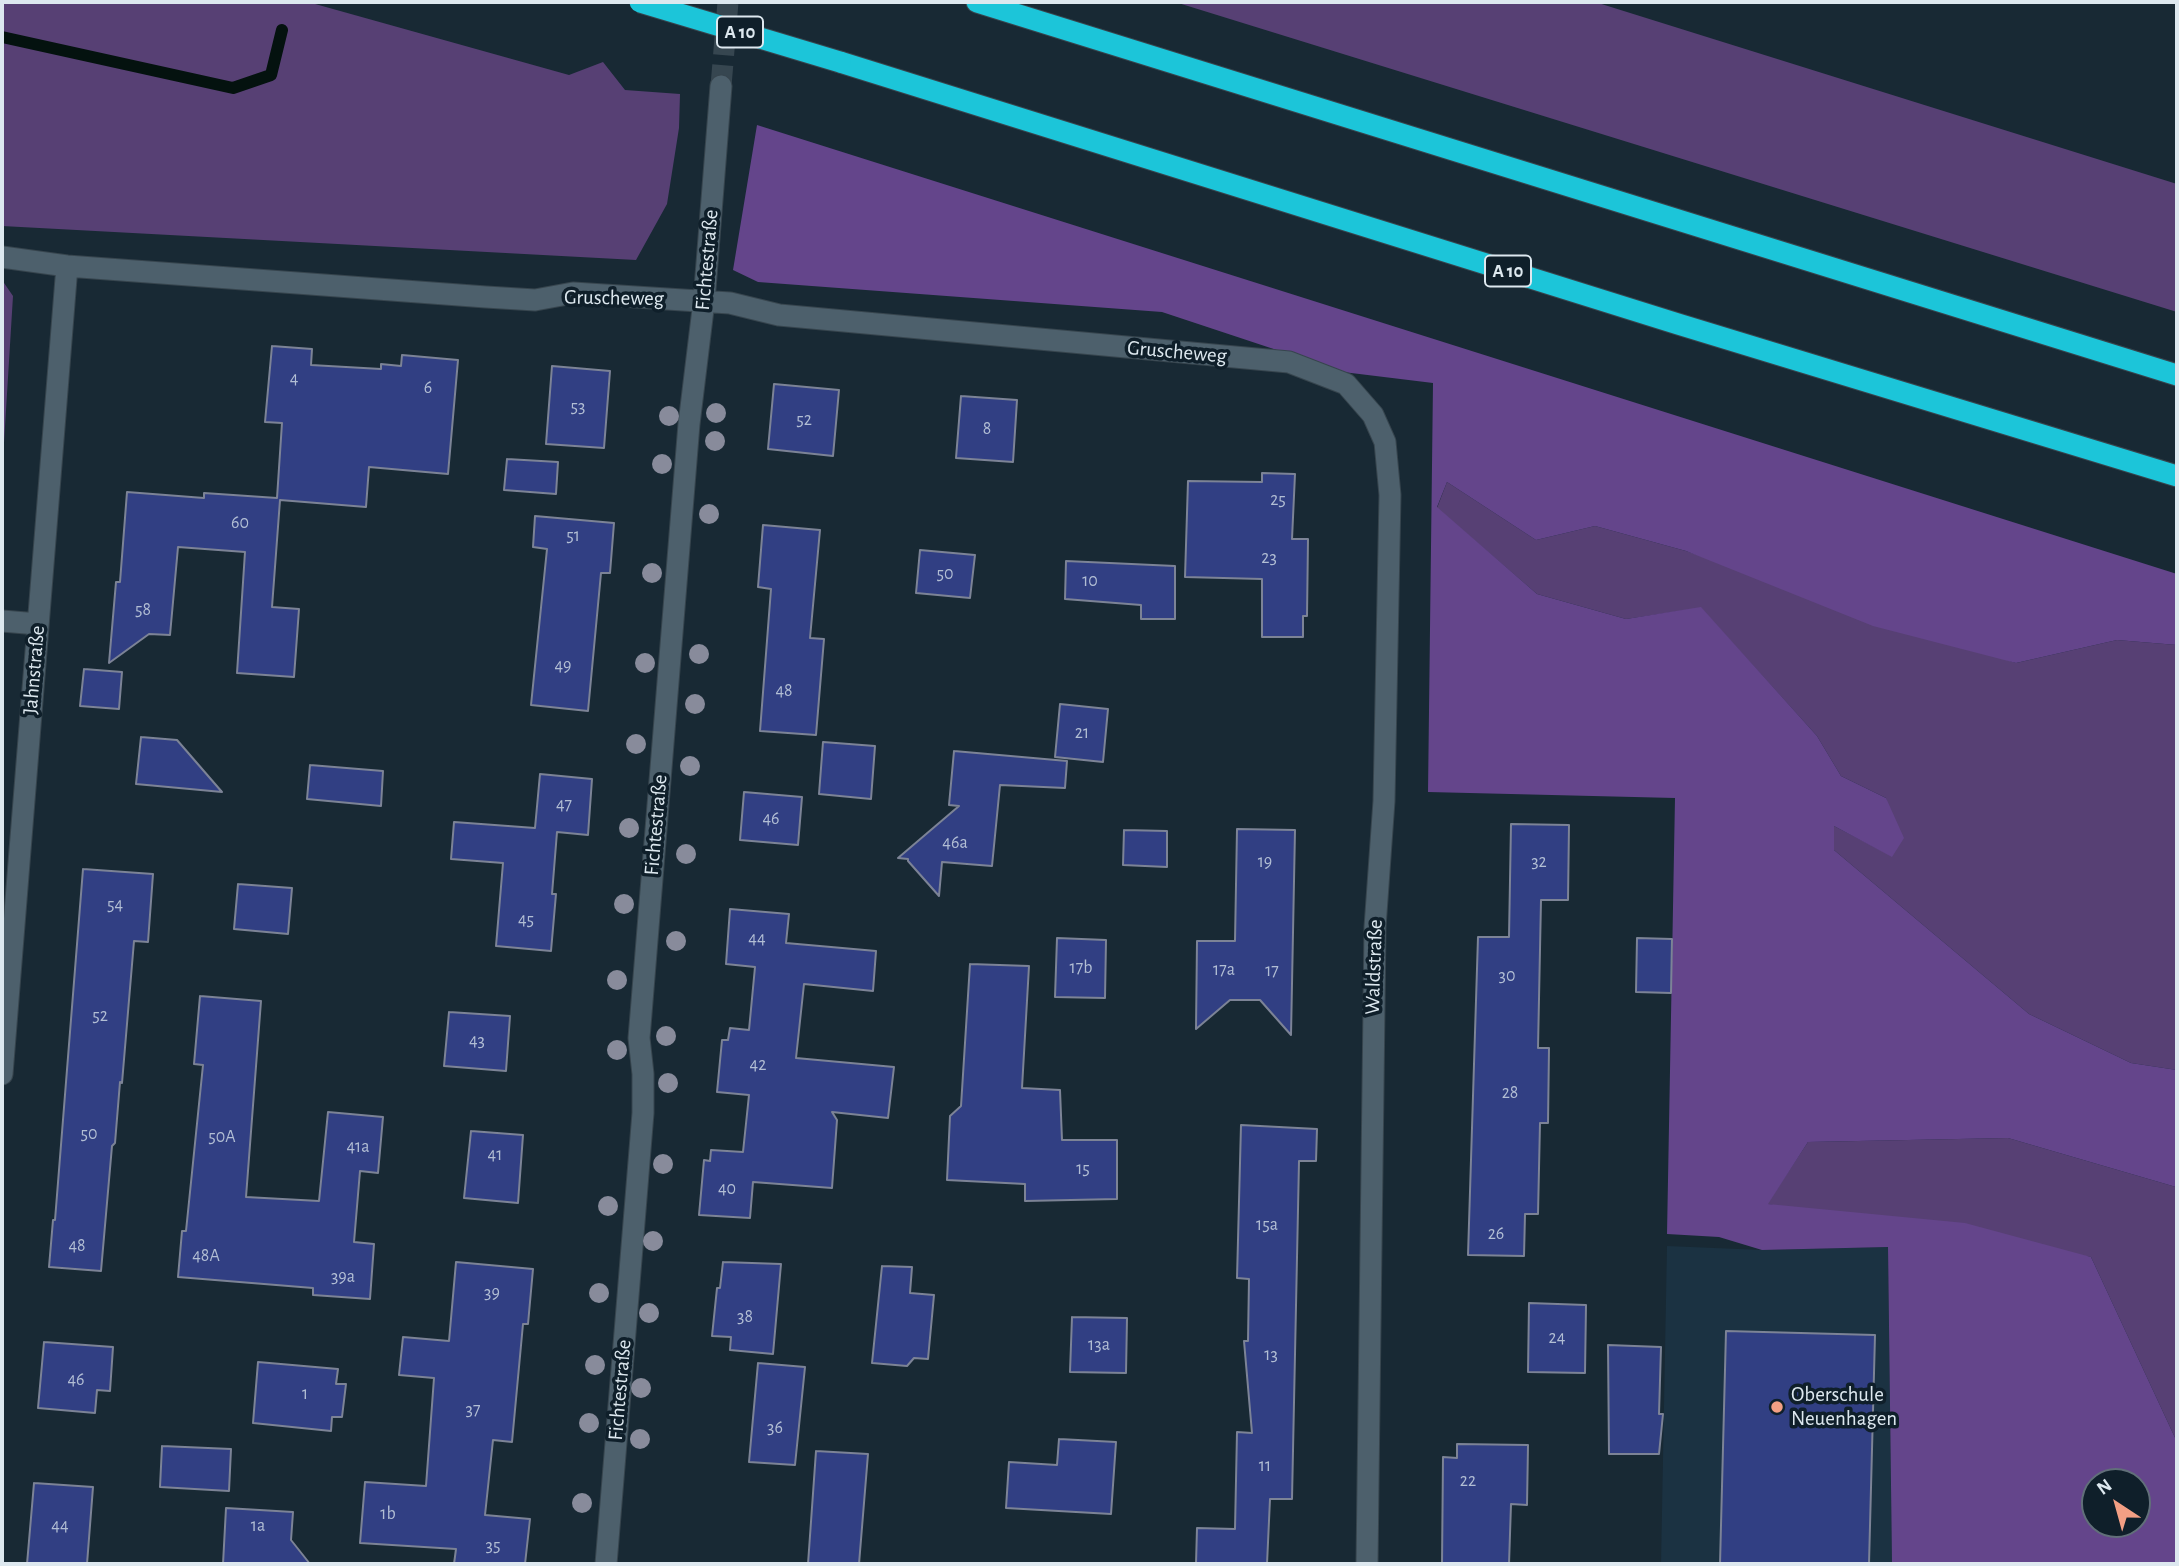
<!DOCTYPE html>
<html>
<head>
<meta charset="utf-8">
<style>
	body { margin:0 }
	#map { position:relative; width:2179px; height:1566px; overflow:hidden; background:#182934; font-family:"Alegreya Sans",sans-serif }
	canvas { display:block }
	.frame { position:absolute; inset:0; border:4px solid #dde8ef; pointer-events:none }
	.north { position:absolute; left:2081px; top:1468px; width:70px; height:70px; box-sizing:border-box; background:#0f1f2a; border:2px solid #616f79; border-radius:50%; rotate:324deg; font-size:19px; font-weight:700; line-height:28px; text-align:center; color:#dde8ef }
	.north::after { content:''; display:block; margin:auto; width:24px; height:32px; background:#f39f84; clip-path:polygon(50% 0,100% 100%,50% 72%,0 100%) }
</style>
</head>
<body>
<div id="map">
<canvas width="2179" height="1566"></canvas>
<div class="frame"></div>
<div class="north">N</div>
</div>
<script>
const c = document.querySelector('canvas').getContext('2d');
c.lineJoin = 'round';
function paint(path, color) {
  c.fillStyle = color;
  c.fill(path, 'evenodd');
}
function shape(rows) {
  const path = new Path2D();
  for (const r of rows) {
    path.moveTo(r[0], r[1]);
    for (let i = 2; i < r.length; i += 2) path.lineTo(r[i], r[i + 1]);
  }
  return path;
}
function trace(path, color, width, dash) {
  c.strokeStyle = color;
  c.lineWidth = width;
  c.lineCap = dash ? 'butt' : 'round';
  c.setLineDash(dash || []);
  c.stroke(path);
}
function write(font, color, halo, rows, align = 'center') {
  c.font = font + ' "Alegreya Sans",sans-serif';
  c.lineWidth = 7;
  c.setLineDash([]);
  c.textBaseline = 'middle';
  c.strokeStyle = halo;
  c.fillStyle = color;
  for (const [text, x, y, turn = 0] of rows) {
    c.save();
    c.translate(x, y);
    c.rotate((+turn || 0) * Math.PI / 180);
    c.textAlign = isNaN(turn) ? turn : align;
    if (halo) c.strokeText(text, 0, 0);
    c.fillText(text, 0, 0);
    c.restore();
  }
}
const built = shape([
	[1667,1246,1762,1250,1888,1247,1892,1564,1661,1564]
]);
const green = shape([
	[2,2,308,2,569,75,603,62,625,90,680,94,679,128,667,204,636,260,2,226],
	[1175,2,1595,2,2177,184,2177,312],
	[2,280,13,296,3,459,2,459],
	[1447,482,1536,540,1595,526,1686,551,2016,663,2117,640,2177,645,2177,1070,2131,1063,2029,1014,1834,850,1834,826,1892,856,1886,798,1841,776,1817,736,1701,608,1626,619,1537,594,1437,508],
	[2008,1138,2176,1187,2177,1442,2091,1257,1767,1204,1808,1142]
]);
const forest = shape([
	[757,125,2177,574,2177,645,2117,640,2016,663,1873,626,1686,551,1595,526,1536,540,1447,482,1437,507,1537,594,1626,619,1701,607,1817,736,1841,776,1886,798,1904,838,1892,857,1834,826,1834,850,2029,1014,2131,1063,2177,1070,2177,1193,2176,1187,2008,1138,1808,1142,1768,1204,1965,1223,2091,1257,2177,1442,2177,1564,1892,1564,1888,1247,1762,1250,1719,1237,1667,1234,1675,798,1428,792,1433,383,1343,372,1162,312,758,282,733,270],
	[2095,1482,2137,1482,2137,1524,2095,1524]
]);
const stream = shape([
	[2,37,233,88,271,75,282,30]
]);
const building = shape([
	[272,346,312,349,311,365,381,369,381,364,401,366,402,355,458,360,448,474,369,467,366,507,280,500,272,607,299,609,294,677,237,673,245,552,178,547,170,635,149,634,109,663,116,582,120,582,127,492,204,498,204,493,277,498,282,423,265,422,272,346],
	[552,366,610,371,604,448,546,444,552,366],
	[774,384,839,390,833,456,768,449,774,384],
	[961,396,1017,400,1013,462,956,458,961,396],
	[507,459,558,462,556,494,504,490,507,459],
	[1262,473,1295,474,1292,539,1308,539,1307,616,1303,616,1303,637,1262,637,1262,579,1185,577,1188,481,1262,482,1262,473],
	[535,516,614,523,610,573,601,573,588,711,531,705,547,549,533,547,535,516],
	[763,525,820,530,810,638,824,639,816,735,760,731,771,589,758,587,763,525],
	[920,550,975,555,970,598,916,593,920,550],
	[1066,561,1175,566,1175,619,1141,619,1141,605,1065,599,1066,561],
	[84,669,122,672,119,709,80,706,84,669],
	[1060,704,1108,709,1103,762,1055,757,1060,704],
	[141,737,177,740,222,792,136,784,141,737],
	[823,742,875,746,871,799,819,794,823,742],
	[954,751,1067,761,1065,788,1000,785,992,866,942,862,939,896,908,861,908,859,898,858,959,806,949,805,954,751],
	[310,765,383,771,381,806,307,799,310,765],
	[540,774,592,779,588,835,557,832,552,894,556,894,551,951,496,946,503,863,451,859,454,822,535,828,540,774],
	[744,792,802,797,798,845,740,840,744,792],
	[1511,824,1569,825,1568,900,1541,900,1538,1048,1549,1048,1548,1123,1540,1123,1538,1214,1525,1214,1524,1256,1468,1255,1478,937,1509,937,1511,824],
	[1237,829,1295,830,1291,1035,1260,1000,1230,1000,1196,1029,1197,941,1235,941,1237,829],
	[1124,830,1167,831,1167,867,1123,865,1124,830],
	[83,869,153,874,148,942,134,941,122,1083,120,1082,115,1143,112,1146,101,1271,49,1267,53,1220,55,1220,83,869],
	[238,884,292,888,288,934,234,929,238,884],
	[730,909,789,914,786,943,876,951,873,991,804,984,796,1058,894,1067,888,1118,832,1112,837,1120,832,1188,753,1182,750,1218,699,1215,704,1160,710,1161,711,1150,743,1152,749,1095,717,1092,722,1040,728,1040,730,1028,749,1030,755,967,726,964,730,909],
	[1057,938,1106,940,1105,998,1055,997,1057,938],
	[1637,938,1672,939,1671,993,1636,992,1637,938],
	[970,964,1029,966,1022,1088,1060,1090,1062,1140,1117,1140,1117,1199,1025,1201,1025,1184,947,1180,950,1116,961,1106,970,964],
	[200,996,261,1001,246,1197,319,1201,328,1112,383,1117,378,1173,360,1171,354,1242,374,1244,370,1299,313,1295,313,1288,178,1277,182,1231,186,1231,203,1065,194,1064,200,996],
	[449,1012,510,1016,506,1071,444,1066,449,1012],
	[1241,1125,1317,1129,1316,1161,1299,1161,1292,1499,1270,1499,1267,1564,1196,1564,1197,1528,1235,1529,1237,1432,1252,1433,1244,1341,1248,1341,1249,1279,1237,1278,1241,1125],
	[471,1131,523,1135,518,1203,464,1198,471,1131],
	[456,1262,533,1269,528,1324,523,1324,512,1442,493,1440,485,1515,530,1519,525,1564,454,1564,456,1549,360,1543,365,1482,426,1486,434,1378,399,1375,403,1337,449,1341,456,1262],
	[723,1262,781,1264,773,1354,730,1350,731,1337,712,1336,717,1288,720,1288,723,1262],
	[882,1266,912,1267,910,1293,934,1295,928,1359,914,1358,907,1366,872,1363,882,1266],
	[1529,1303,1586,1305,1585,1373,1528,1372,1529,1303],
	[1072,1317,1127,1318,1126,1373,1070,1372,1072,1317],
	[1726,1331,1875,1335,1869,1564,1720,1564,1726,1331],
	[44,1342,113,1347,110,1391,97,1390,95,1413,38,1408,44,1342],
	[1608,1345,1661,1347,1659,1414,1663,1414,1659,1454,1609,1454,1608,1345],
	[258,1362,338,1369,336,1384,346,1384,342,1417,332,1417,331,1431,253,1423,258,1362],
	[758,1363,805,1367,795,1465,749,1462,758,1363],
	[1059,1439,1116,1442,1111,1514,1006,1508,1009,1462,1057,1465,1059,1439],
	[1457,1444,1528,1445,1527,1505,1511,1504,1509,1564,1442,1564,1443,1457,1457,1458,1457,1444],
	[162,1446,231,1449,229,1491,160,1487,162,1446],
	[816,1451,868,1454,859,1564,808,1564,816,1451],
	[34,1483,93,1487,87,1564,27,1564,34,1483],
	[226,1508,293,1512,291,1540,310,1564,223,1564,226,1508]
]);
const minorTunnel = shape([
	[721,86,728,2]
]);
const minor = shape([
	[2,257,67,266,486,297,535,300,573,293,730,303,779,315,1289,362,1346,384,1373,415,1385,442,1390,495,1384,801,1375,927,1367,1564],
	[2,621,38,624],
	[2,1074,67,266],
	[606,1564,643,1113,643,1074,639,1038,641,1014,689,424,704,301,721,86]
]);
const highway = shape([
	[977,2,2177,375],
	[840,62,1678,324,2177,476]
]);
const highwayBridge = shape([
	[640,2,840,62]
]);
const trees = [
	[716,413],
	[669,416],
	[715,441],
	[662,464],
	[709,514],
	[652,573],
	[699,654],
	[645,663],
	[695,704],
	[636,744],
	[690,766],
	[629,828],
	[686,854],
	[624,904],
	[676,941],
	[617,980],
	[666,1036],
	[617,1050],
	[668,1083],
	[663,1164],
	[608,1206],
	[653,1241],
	[599,1293],
	[649,1313],
	[595,1365],
	[641,1388],
	[589,1423],
	[640,1439],
	[582,1503]
];
const markers = [
	[1777,1407,7,"#f39f84"]
];
const numberNames = [
	["4",294,379],
	["6",428,388],
	["53",578,407],
	["52",804,420],
	["8",987,429],
	["25",1278,500],
	["60",240,523],
	["51",573,536],
	["23",1269,558],
	["50",945,574],
	["10",1090,581],
	["58",143,610],
	["49",563,666],
	["48",784,691],
	["21",1082,733],
	["47",564,805],
	["46",771,819],
	["46a",955,843],
	["19",1265,862],
	["32",1539,862],
	["54",115,905],
	["45",526,920],
	["44",757,939],
	["17b",1081,968],
	["17a",1224,970],
	["17",1272,971],
	["30",1507,976],
	["52",100,1016],
	["43",477,1041],
	["42",758,1065],
	["28",1510,1093],
	["50",89,1134],
	["50A",222,1137],
	["41a",358,1147],
	["41",495,1155],
	["15",1083,1169],
	["40",727,1189],
	["15a",1267,1225],
	["26",1496,1234],
	["48",77,1246],
	["48A",206,1256],
	["39a",343,1277],
	["39",492,1293],
	["38",745,1317],
	["24",1557,1338],
	["13a",1099,1345],
	["13",1271,1355],
	["46",76,1380],
	["1",305,1394],
	["37",473,1410],
	["36",775,1428],
	["11",1265,1466],
	["22",1468,1481],
	["1b",388,1514],
	["44",60,1526],
	["1a",258,1526],
	["35",493,1546]
];
const shields = [
	[740,32,46],
	[1508,271,46]
];
const shieldNames = [
	["A 10",740,32],
	["A 10",1508,271]
];
const streetNames = [
	["Fichtestraße",707,260,-85],
	["Gruscheweg",614,298,1],
	["Gruscheweg",1177,352,5],
	["Jahnstraße",34,670,-85],
	["Fichtestraße",656,825,-85],
	["Waldstraße",1374,967,-88],
	["Fichtestraße",620,1390,-85]
];
const poiNames = [
	["Oberschule",1791,1395],
	["Neuenhagen",1791,1419]
];
paint(built, '#1b3242');
paint(green, '#574074');
paint(forest, '#64458b');
trace(stream, '#04120f', 12);
paint(building, '#313f83');
trace(building, '#7c8396', 2);
trace(minorTunnel, '#364650', 21, [21, 10]);
trace(minor, '#37454e', 23);
trace(highway, '#37454e', 23);
trace(minor, '#4d606c', 21);
trace(highway, '#1cc5d9', 21);
trace(highwayBridge, '#37454e', 23, []);
trace(highwayBridge, '#1cc5d9', 21);
c.fillStyle = '#888b9b';
for (const [x, y] of trees) {
  c.beginPath();
  c.arc(x, y, 10, 0, 2 * Math.PI);
  c.fill();
}
for (const [x, y, r, color] of markers) {
  const dot = new Path2D();
  dot.arc(x, y, r, 0, 2 * Math.PI);
  c.fillStyle = color;
  c.fill(dot);
  trace(dot, '#0f1f2a', 2.5);
}
write('18px', '#b2bed4', null, numberNames);
for (const [x, y, w] of shields) {
  const box = new Path2D();
  box.roundRect(x - w / 2, y - 15.5, w, 31, 5);
  c.fillStyle = '#0f1f2a';
  c.fill(box);
  trace(box, '#dde8ef', 2);
}
write('bold 19px', '#dde8ef', null, shieldNames);
write('21px', '#dde8ef', '#0f1f2a', streetNames);
write('21px', '#dde8ef', '#0f1f2a', poiNames, 'left');
</script>
</body>
</html>
